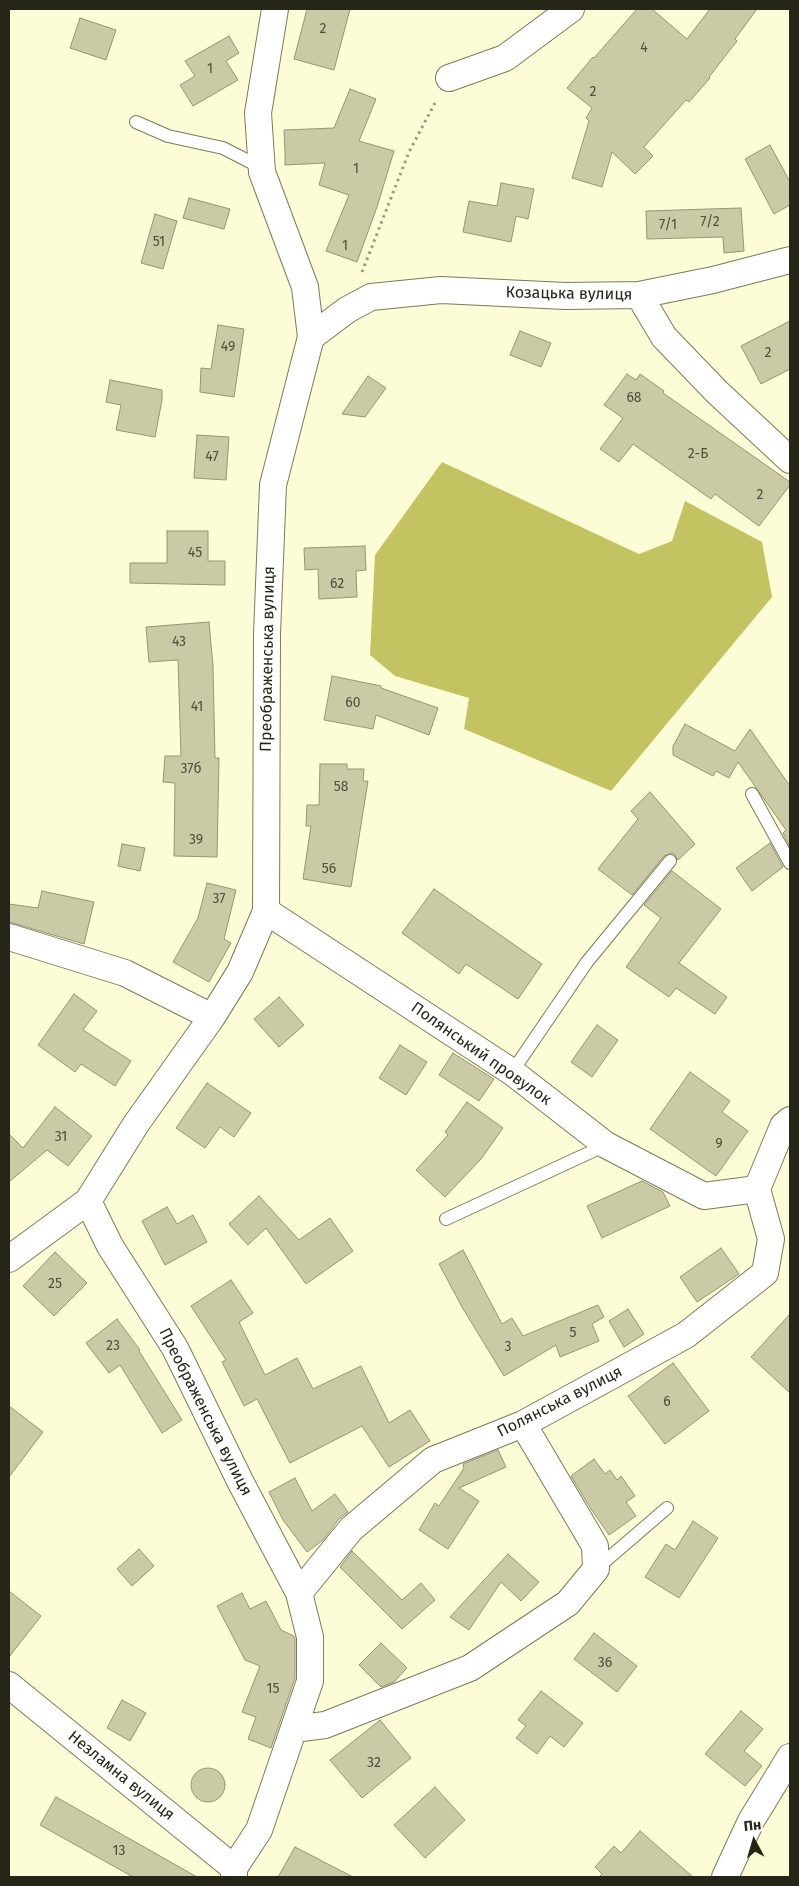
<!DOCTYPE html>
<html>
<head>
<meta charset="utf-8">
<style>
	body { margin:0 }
	#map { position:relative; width:799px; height:1886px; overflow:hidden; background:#fcfdd7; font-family:"Fira Sans",sans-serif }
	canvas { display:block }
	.frame { position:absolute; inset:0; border:10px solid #252618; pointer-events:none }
	.north { position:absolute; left:729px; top:1816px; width:50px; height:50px; -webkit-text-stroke:4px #fff; paint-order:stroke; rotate:354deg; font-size:14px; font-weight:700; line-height:20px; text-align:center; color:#252618 }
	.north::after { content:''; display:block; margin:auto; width:18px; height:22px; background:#252618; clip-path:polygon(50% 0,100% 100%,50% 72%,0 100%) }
</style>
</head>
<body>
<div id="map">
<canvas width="799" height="1886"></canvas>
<div class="frame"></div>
<div class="north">Пн</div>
</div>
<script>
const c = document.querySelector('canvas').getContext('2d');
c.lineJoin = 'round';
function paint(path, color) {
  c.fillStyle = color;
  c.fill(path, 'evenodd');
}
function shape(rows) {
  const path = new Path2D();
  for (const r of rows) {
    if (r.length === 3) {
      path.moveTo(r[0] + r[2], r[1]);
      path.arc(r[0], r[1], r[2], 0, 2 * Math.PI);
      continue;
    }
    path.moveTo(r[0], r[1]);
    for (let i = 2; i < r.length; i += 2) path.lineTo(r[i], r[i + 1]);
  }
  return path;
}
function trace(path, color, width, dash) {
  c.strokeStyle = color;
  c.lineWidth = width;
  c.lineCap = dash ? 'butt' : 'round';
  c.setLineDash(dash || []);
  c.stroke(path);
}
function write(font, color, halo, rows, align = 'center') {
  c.font = font + ' "Fira Sans",sans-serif';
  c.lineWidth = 4.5;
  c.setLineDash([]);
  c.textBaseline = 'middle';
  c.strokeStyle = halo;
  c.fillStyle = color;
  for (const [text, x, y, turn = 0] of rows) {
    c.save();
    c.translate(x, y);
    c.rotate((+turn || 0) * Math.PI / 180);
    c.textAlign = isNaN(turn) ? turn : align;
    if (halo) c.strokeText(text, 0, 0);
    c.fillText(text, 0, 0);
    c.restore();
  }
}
const forest = shape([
	[442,462,639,554,672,541,685,501,762,542,772,597,611,791,464,729,469,698,395,676,370,655,375,555]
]);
const building = shape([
	[307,9,350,9,334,70,294,59,307,9],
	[637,9,652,9,687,39,710,9,757,9,735,39,737,41,709,77,710,78,689,102,686,100,644,147,653,156,635,174,612,152,602,187,572,178,589,121,586,118,592,108,567,88,593,57,594,58,637,9],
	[80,18,116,30,106,60,70,48,80,18],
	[229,36,239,53,226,61,238,80,193,106,180,85,195,76,185,61,229,36],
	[350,89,376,99,359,141,394,151,377,207,357,262,326,251,349,195,319,185,325,163,285,165,285,151,284,130,334,128,350,89],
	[770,145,790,182,790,205,774,214,745,159,770,145],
	[501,183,534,189,528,219,516,216,511,242,463,232,469,201,497,206,501,183],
	[189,198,230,209,224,229,183,218,189,198],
	[741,208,744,251,724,253,723,237,647,239,646,211,741,208],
	[155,214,177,221,163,269,141,263,155,214],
	[790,321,790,369,761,384,741,346,790,321],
	[218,325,244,329,234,397,200,392,201,368,211,369,218,325],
	[520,331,551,343,541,367,510,355,520,331],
	[627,374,636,380,640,374,664,391,663,393,790,482,790,485,759,526,715,494,711,499,633,444,619,462,600,449,623,418,604,405,627,374],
	[368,376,386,388,365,417,342,414,368,376],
	[110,380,162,390,162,400,155,437,116,430,121,405,106,402,110,380],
	[197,435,229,437,226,480,194,478,197,435],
	[167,531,208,531,208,561,225,561,225,585,130,583,130,563,167,563,167,531],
	[365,546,366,570,356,571,357,597,319,599,318,569,305,570,304,548,365,546],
	[209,622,213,666,215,758,219,758,217,857,174,856,175,783,163,782,165,756,181,756,178,660,149,662,146,627,209,622],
	[332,676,381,686,381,688,438,708,429,735,376,715,373,729,324,720,332,676],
	[685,724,735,751,750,729,790,786,790,847,783,833,786,830,738,762,729,778,716,771,713,776,673,755,673,746,685,724],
	[320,764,347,764,347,769,364,769,363,781,368,781,351,887,303,879,311,826,306,826,307,805,319,805,320,764],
	[650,792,695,844,678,860,675,855,672,853,664,856,632,895,598,869,638,819,631,811,650,792],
	[770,843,783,867,752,891,736,868,770,843],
	[122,844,145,848,140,871,118,866,122,844],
	[672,871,721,909,679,963,727,997,715,1014,676,988,669,997,626,967,661,918,644,905,672,871],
	[207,883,236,890,224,939,231,943,209,982,173,962,198,918,207,883],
	[434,889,542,964,518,999,466,964,459,974,402,933,434,889],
	[42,891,94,902,84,944,9,922,9,904,38,908,42,891],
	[74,994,97,1011,83,1030,131,1061,115,1086,81,1064,75,1072,38,1045,74,994],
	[279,997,304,1025,279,1047,254,1019,279,997],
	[597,1025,618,1040,592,1077,571,1062,597,1025],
	[400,1045,427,1062,406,1095,379,1078,400,1045],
	[453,1053,494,1079,479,1101,439,1075,453,1053],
	[690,1072,730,1101,722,1112,748,1131,716,1176,650,1129,690,1072],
	[207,1083,251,1113,234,1137,220,1127,205,1148,176,1128,207,1083],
	[467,1102,503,1128,481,1159,445,1197,416,1170,448,1135,445,1132,467,1102],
	[55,1107,92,1136,68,1166,47,1150,9,1182,9,1134,23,1148,55,1107],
	[642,1181,663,1192,670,1206,602,1238,587,1206,642,1181],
	[259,1196,299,1240,330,1218,353,1251,306,1284,266,1228,248,1245,229,1224,259,1196],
	[167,1207,177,1224,193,1215,207,1242,165,1265,142,1221,167,1207],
	[721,1248,739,1274,697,1302,680,1277,721,1248],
	[463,1250,502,1324,512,1318,523,1336,598,1305,604,1317,592,1324,599,1341,560,1357,556,1345,504,1376,462,1307,439,1264,463,1250],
	[55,1252,87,1283,54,1316,23,1286,55,1252],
	[231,1280,253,1313,239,1322,265,1375,297,1358,313,1389,361,1366,389,1423,410,1410,430,1441,389,1467,362,1426,290,1463,257,1399,244,1406,222,1362,226,1360,191,1306,231,1280],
	[628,1309,644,1334,624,1347,609,1321,628,1309],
	[790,1314,790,1393,751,1357,790,1314],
	[117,1319,140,1350,139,1351,182,1420,162,1433,120,1365,109,1373,86,1343,117,1319],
	[673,1363,709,1411,665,1444,628,1396,673,1363],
	[9,1406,43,1432,9,1477,9,1406],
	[498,1450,506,1467,459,1488,479,1501,448,1549,419,1530,435,1503,439,1506,464,1468,463,1464,498,1450],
	[594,1459,605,1474,610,1470,617,1480,621,1476,635,1496,626,1502,636,1516,609,1535,591,1509,571,1476,594,1459],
	[295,1478,312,1511,335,1494,348,1512,339,1519,323,1540,307,1552,283,1520,269,1492,295,1478],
	[693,1521,718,1538,679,1598,645,1577,666,1544,675,1550,693,1521],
	[139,1549,154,1566,132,1586,117,1569,139,1549],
	[352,1551,402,1600,421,1583,435,1600,402,1629,340,1567,352,1551],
	[508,1554,539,1582,521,1601,501,1582,469,1630,450,1617,508,1554],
	[9,1591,41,1616,9,1657,9,1591],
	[242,1593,250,1609,266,1601,281,1630,294,1636,295,1639,295,1678,271,1748,248,1739,256,1717,242,1712,260,1666,245,1660,217,1606,242,1593],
	[594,1633,637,1666,617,1692,574,1659,594,1633],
	[381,1643,407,1668,394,1682,381,1687,359,1665,381,1643],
	[541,1691,583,1723,564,1747,550,1736,537,1754,516,1738,526,1726,518,1720,541,1691],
	[122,1700,146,1713,130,1741,107,1728,122,1700],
	[741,1711,763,1729,744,1751,762,1766,745,1786,705,1754,741,1711],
	[380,1720,411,1758,362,1798,330,1760,380,1720],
	[208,1785,17],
	[435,1787,465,1820,425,1858,394,1825,435,1787],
	[56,1797,197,1877,133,1877,40,1825,56,1797],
	[640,1831,693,1877,599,1877,602,1874,595,1867,614,1846,621,1853,640,1831],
	[295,1847,353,1877,278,1877,295,1847]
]);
const path = shape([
	[362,272,409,152,436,101]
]);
const service = shape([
	[136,122,168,136,223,148,262,168],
	[752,794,790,863],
	[512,1072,587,962,670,861],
	[446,1219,606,1145],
	[596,1569,667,1508]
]);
const minor = shape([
	[275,9,258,113,262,172,305,287,311,337],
	[449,78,505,58,571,9],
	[639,295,664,337,717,392,790,460],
	[266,911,512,1072,606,1145,704,1196,757,1189],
	[9,937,125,973,212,1017],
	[757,1189,783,1126,790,1120],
	[9,1259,88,1201],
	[299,1593,351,1529,433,1460,523,1424,686,1335,765,1273,771,1239,757,1189],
	[9,1685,234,1868],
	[294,1729,325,1725,470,1668,568,1603,596,1569,595,1546,523,1424],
	[234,1877,234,1868,259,1830,310,1681,310,1637,299,1593,240,1481,175,1348,110,1246,88,1201,136,1124,212,1017,240,972,266,911,267,634,273,485,311,337,347,310,371,297,441,290,565,296,639,295,713,280,790,260],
	[725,1877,751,1821,790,1757]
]);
const numberNames = [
	["2",323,29],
	["4",644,48],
	["1",210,69],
	["2",593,92],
	["1",356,169],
	["7/2",710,222],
	["7/1",668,225],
	["51",159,242],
	["1",345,246],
	["49",228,347],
	["2",768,353],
	["68",634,398],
	["2-Б",698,454],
	["47",212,457],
	["2",760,495],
	["45",195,553],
	["62",337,584],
	["43",179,642],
	["60",353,703],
	["41",197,707],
	["37б",191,769],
	["58",341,787],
	["39",196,840],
	["56",329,869],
	["37",219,899],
	["31",61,1137],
	["9",719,1144],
	["25",55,1284],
	["5",573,1333],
	["23",113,1346],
	["3",508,1347],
	["6",667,1402],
	["36",605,1663],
	["15",273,1689],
	["32",374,1763],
	["13",119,1851]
];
const streetNames = [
	["Козацька вулиця",569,294,1],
	["Преображенська вулиця",268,659,-89],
	["Полянський провулок",481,1054,35],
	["Полянська вулиця",560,1402,-27],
	["Преображенська вулиця",205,1412,63],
	["Незламна вулиця",121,1776,39]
];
paint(forest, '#c4c361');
paint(building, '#cacba6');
trace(building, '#949572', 1);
trace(service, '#7b7b59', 14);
trace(minor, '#7b7b59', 28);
trace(path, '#9a9b80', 3, [2.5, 4]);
trace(service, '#fff', 12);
trace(minor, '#fff', 26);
write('14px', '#4e4f3c', null, numberNames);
write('16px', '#252618', '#fff', streetNames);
</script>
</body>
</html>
